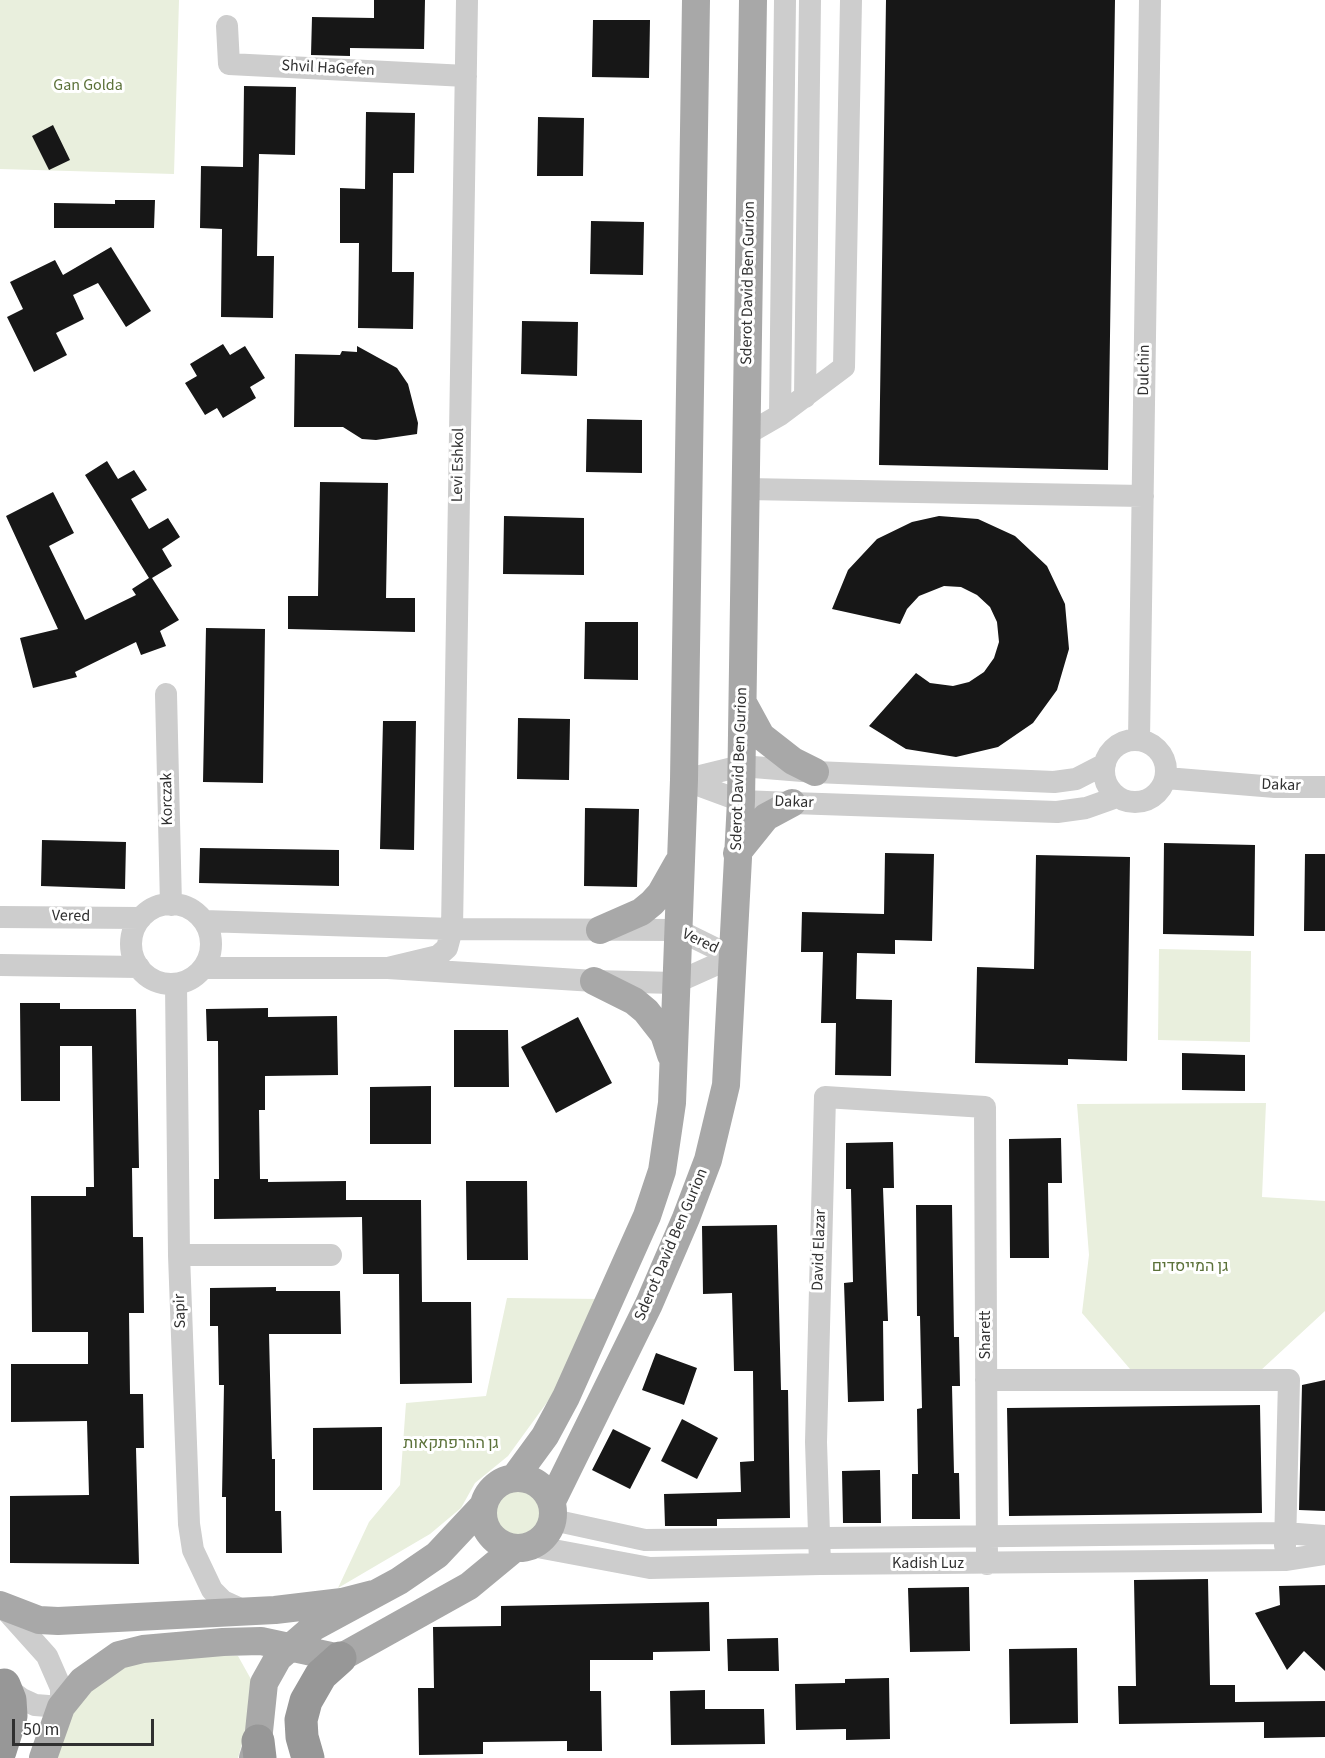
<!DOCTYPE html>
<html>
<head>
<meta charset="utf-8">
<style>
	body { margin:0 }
	#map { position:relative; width:1325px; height:1758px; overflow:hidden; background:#fff; font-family:"Source Sans 3",sans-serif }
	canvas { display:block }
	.scale { position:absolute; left:12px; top:1719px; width:142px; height:27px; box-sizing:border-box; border:3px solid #303030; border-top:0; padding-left:8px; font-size:18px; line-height:21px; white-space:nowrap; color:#303030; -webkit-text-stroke:4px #fff; paint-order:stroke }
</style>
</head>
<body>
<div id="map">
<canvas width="1325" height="1758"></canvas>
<div class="scale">50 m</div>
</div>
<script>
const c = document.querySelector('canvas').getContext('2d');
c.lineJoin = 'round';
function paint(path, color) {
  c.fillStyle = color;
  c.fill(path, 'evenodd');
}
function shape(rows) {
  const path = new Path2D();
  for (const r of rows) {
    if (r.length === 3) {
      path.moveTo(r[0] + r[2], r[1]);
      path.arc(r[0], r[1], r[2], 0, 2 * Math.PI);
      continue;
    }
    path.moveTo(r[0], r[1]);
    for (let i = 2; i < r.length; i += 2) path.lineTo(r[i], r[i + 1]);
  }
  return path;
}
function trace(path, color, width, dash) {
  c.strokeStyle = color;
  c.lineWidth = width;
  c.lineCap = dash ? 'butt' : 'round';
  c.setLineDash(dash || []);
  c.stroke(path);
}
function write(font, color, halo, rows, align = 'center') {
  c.font = font + ' "Source Sans 3",Heebo,sans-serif';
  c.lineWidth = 6;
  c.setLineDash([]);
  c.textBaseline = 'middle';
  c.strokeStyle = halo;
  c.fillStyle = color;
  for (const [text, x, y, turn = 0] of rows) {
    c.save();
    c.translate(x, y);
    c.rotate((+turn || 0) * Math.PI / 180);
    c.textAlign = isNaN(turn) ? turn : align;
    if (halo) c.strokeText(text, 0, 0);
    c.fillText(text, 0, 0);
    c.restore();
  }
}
const green = shape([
	[0,0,179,0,174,174,0,169],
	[1159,949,1251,951,1250,1042,1158,1040],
	[1266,1103,1262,1197,1325,1201,1325,1311,1260,1371,1130,1369,1082,1313,1089,1255,1077,1104],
	[507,1298,603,1299,556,1390,508,1456,475,1483,461,1508,430,1534,338,1588,369,1522,400,1485,406,1403,486,1396],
	[518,1513,23],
	[141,1655,238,1656,257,1690,238,1758,53,1758,82,1693]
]);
const building = shape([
	[374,0,425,0,424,49,350,48,350,56,311,55,312,17,374,18],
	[886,0,1115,0,1108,470,879,465],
	[593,20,650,20,649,78,592,77],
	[244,86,296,87,295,155,259,154,257,256,274,256,273,318,221,317,222,229,200,228,201,166,243,167],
	[366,112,415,113,414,173,393,173,392,272,414,272,413,329,358,328,359,243,340,243,340,188,365,189],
	[538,117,584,118,583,176,537,176],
	[53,125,70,160,49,170,32,136],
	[115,200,155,200,154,228,54,228,54,203,115,204],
	[591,221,644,222,643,275,590,274],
	[111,247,151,311,126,327,98,283,73,295,84,319,56,333,67,355,34,372,7,317,23,309,10,282,55,260,63,275],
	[522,321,578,322,577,376,521,374],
	[223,344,230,355,245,346,265,378,250,387,256,398,223,418,217,408,205,415,185,383,197,376,190,364],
	[357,346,397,368,408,384,418,423,417,434,376,440,362,439,343,427,294,427,295,354,340,355,342,351,357,352],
	[587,419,642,420,642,473,586,472],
	[107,461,118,479,134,470,147,490,131,499,149,529,168,518,180,537,162,549,172,566,152,578,179,620,160,631,166,646,141,655,136,642,75,672,77,677,33,688,20,638,58,629,6,516,53,492,74,533,49,546,85,620,136,595,132,589,149,578,85,475],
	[320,482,388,483,386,598,415,598,415,632,288,629,288,596,318,596],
	[504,516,584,518,584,575,503,574],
	[939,516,978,519,1015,536,1047,566,1065,604,1069,649,1057,690,1033,723,998,747,956,757,906,749,869,726,916,673,930,683,953,686,969,682,984,672,994,658,999,642,997,622,990,607,977,595,961,587,944,586,919,596,907,609,900,624,832,609,848,570,877,539,912,522],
	[585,622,638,622,638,680,584,679],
	[206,628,265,629,263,783,203,782],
	[518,718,570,719,569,780,517,779],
	[383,721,416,721,414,850,380,849],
	[585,808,639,809,637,887,584,886],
	[42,840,126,842,125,889,41,886],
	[1164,843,1255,845,1254,936,1163,934],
	[200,848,339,850,339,886,199,883],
	[885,853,934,854,932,941,895,940,895,954,857,953,856,999,892,1000,891,1076,835,1075,836,1023,821,1023,823,952,801,952,802,912,884,914],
	[1305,854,1325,854,1325,931,1304,931],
	[1036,855,1130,857,1127,1061,1068,1059,1068,1065,975,1063,977,967,1034,969],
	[20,1003,60,1003,60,1009,136,1009,139,1168,132,1168,133,1237,143,1237,144,1313,129,1313,130,1394,143,1394,144,1448,136,1448,139,1564,10,1563,10,1496,89,1495,87,1421,11,1422,11,1364,88,1364,88,1332,32,1332,31,1196,86,1196,86,1187,94,1187,92,1046,60,1046,60,1101,21,1101],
	[268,1008,268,1017,337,1016,338,1075,265,1076,265,1110,259,1110,260,1179,268,1179,268,1182,346,1181,346,1200,421,1200,422,1302,471,1302,472,1383,400,1384,399,1274,363,1274,362,1217,214,1219,214,1179,219,1179,218,1041,207,1041,206,1009],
	[578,1017,612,1083,556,1113,521,1047],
	[454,1030,508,1030,509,1087,454,1087],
	[1182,1053,1245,1055,1245,1091,1182,1090],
	[431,1086,431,1144,370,1144,370,1087],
	[1061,1138,1062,1183,1048,1183,1049,1258,1010,1258,1009,1139],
	[893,1142,894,1188,883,1188,888,1321,883,1321,884,1401,848,1402,844,1283,853,1282,851,1189,846,1189,846,1143],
	[466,1181,527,1181,528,1260,467,1260],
	[916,1205,952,1205,954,1337,959,1337,960,1386,952,1386,954,1473,959,1473,960,1519,912,1519,912,1474,918,1474,917,1409,922,1408,920,1316,917,1316],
	[777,1225,781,1390,788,1390,790,1518,717,1519,717,1526,665,1526,664,1494,741,1492,740,1462,754,1461,753,1371,734,1371,732,1293,703,1294,702,1226],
	[276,1287,276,1291,340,1291,341,1334,269,1334,272,1459,275,1459,275,1511,281,1511,282,1553,226,1553,226,1497,222,1497,224,1385,219,1385,218,1326,210,1326,210,1288],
	[656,1353,697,1368,684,1405,642,1390],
	[1325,1380,1325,1511,1299,1510,1302,1385],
	[1260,1405,1262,1513,1009,1516,1007,1408],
	[682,1419,718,1438,697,1479,661,1461],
	[382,1427,382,1490,313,1490,313,1428],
	[613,1429,651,1448,630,1489,592,1470],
	[880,1470,881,1523,843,1523,842,1471],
	[1208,1579,1210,1685,1235,1685,1235,1702,1325,1701,1325,1737,1264,1738,1264,1722,1119,1724,1118,1686,1136,1686,1134,1580],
	[1325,1585,1325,1671,1304,1651,1287,1670,1255,1613,1280,1605,1279,1586],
	[969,1587,970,1651,910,1652,908,1588],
	[709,1602,710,1651,653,1652,653,1660,590,1660,590,1691,601,1691,602,1751,567,1751,567,1741,483,1742,483,1754,419,1755,418,1688,434,1688,433,1627,501,1626,501,1606],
	[778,1638,779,1671,728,1671,727,1639],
	[1077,1648,1078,1723,1010,1724,1009,1649],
	[889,1678,890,1739,846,1740,846,1729,796,1730,795,1684,845,1683,845,1679],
	[705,1690,705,1709,764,1709,765,1744,671,1745,670,1691]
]);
const minor = shape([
	[227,26,229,64,466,76],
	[805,397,810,0],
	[780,415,785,0],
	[747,434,780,415,844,367,851,0],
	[746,489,1143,496],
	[166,694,171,905],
	[1135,771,31],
	[1139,740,1150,0],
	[1166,778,1275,787,1325,787],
	[684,780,741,801,792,803,1057,812,1086,808,1117,797],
	[684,780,741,766,815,772,1054,782,1076,779,1105,764],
	[171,944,40],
	[0,917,141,918],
	[204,921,452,929,678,930,733,957],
	[0,965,139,967],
	[204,968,388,968,594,981,675,983,733,957],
	[388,968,438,956,447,948,452,929,467,0],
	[176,984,179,1255,189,1524,193,1550,212,1590,223,1601,247,1612],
	[179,1255,331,1255],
	[986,1380,1289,1380,1285,1546],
	[553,1520,645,1540,1284,1533,1325,1536],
	[532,1546,650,1568,820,1564,1285,1560,1325,1554],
	[820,1564,816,1442,825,1097,985,1107,987,1564],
	[3,1685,22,1699,35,1705,61,1707,61,1688,47,1656,4,1608]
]);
const major = shape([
	[743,703,761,736,793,761,815,772],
	[737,853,766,817,792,803],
	[600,930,641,912,652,903,661,893,678,863],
	[594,981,634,1001,646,1011,664,1034,671,1055],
	[515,1477,545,1436,566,1397,647,1216,662,1171,672,1103,684,780,696,0],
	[518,1513,35],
	[552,1501,649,1304,686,1218,708,1160,726,1085,741,801,753,0],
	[0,1605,39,1620,58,1621,275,1610,342,1602,373,1594],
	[43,1758,61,1707,82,1681,119,1655,143,1649,223,1642,261,1641,340,1658,469,1586,515,1548],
	[253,1758,258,1741,264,1683,278,1658,314,1627,399,1581,437,1555,483,1506]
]);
const highway = shape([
	[258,1741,260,1758],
	[0,1751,11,1716,10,1700,4,1685],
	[308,1758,302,1737,301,1720,306,1701,321,1675,340,1658]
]);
const streetNames = [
	["Shvil HaGefen",328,69,3],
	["Sderot David Ben Gurion",749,283,-89],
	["Dulchin",1145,370,-89],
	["Levi Eshkol",459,465,-89],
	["Sderot David Ben Gurion",740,769,-88],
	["Dakar",1281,786,2],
	["Korczak",168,799,-91],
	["Dakar",794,803,2],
	["Vered",71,917,1],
	["Vered",700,942,25],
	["Sderot David Ben Gurion",672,1245,-67],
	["David Elazar",820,1250,-88],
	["Sapir",181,1311,-92],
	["Sharett",986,1335,-90],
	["Kadish Luz",928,1564]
];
const parkNames = [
	["Gan Golda",88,86],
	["גן המייסדים",1190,1267],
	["גן ההרפתקאות",451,1444]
];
paint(green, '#e9efdd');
paint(building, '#171717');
trace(minor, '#cdcdcd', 22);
trace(major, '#a8a8a8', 28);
trace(highway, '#979797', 33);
write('16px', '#303030', '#fff', streetNames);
write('16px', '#5b7139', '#fff', parkNames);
</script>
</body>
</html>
